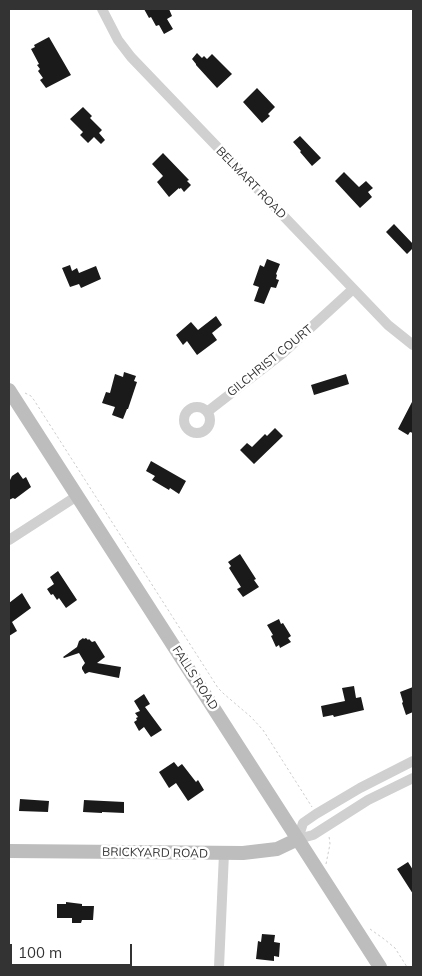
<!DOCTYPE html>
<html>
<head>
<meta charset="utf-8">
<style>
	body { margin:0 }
	#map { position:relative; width:422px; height:976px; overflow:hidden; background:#fff; font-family:Mulish,sans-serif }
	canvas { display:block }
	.frame { position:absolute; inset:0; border:10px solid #333; pointer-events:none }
	.scale { position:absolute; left:10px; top:944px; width:122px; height:22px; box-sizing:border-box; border:2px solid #333; border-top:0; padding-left:6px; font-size:15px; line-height:18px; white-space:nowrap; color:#333; -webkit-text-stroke:4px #fff; paint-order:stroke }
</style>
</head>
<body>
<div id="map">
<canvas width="422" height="976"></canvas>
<div class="frame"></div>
<div class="scale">100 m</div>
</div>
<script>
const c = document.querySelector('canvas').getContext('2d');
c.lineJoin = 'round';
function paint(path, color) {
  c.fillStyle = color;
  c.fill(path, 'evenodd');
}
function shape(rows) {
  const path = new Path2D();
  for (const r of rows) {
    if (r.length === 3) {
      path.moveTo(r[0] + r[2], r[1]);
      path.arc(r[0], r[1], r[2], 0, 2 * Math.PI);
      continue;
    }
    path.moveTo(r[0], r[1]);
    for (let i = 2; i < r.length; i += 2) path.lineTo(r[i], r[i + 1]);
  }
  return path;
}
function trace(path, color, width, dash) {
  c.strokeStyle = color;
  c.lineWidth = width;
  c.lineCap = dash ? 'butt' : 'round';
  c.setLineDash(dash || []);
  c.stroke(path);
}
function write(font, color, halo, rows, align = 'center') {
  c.font = font + ' Mulish,sans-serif';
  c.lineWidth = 5;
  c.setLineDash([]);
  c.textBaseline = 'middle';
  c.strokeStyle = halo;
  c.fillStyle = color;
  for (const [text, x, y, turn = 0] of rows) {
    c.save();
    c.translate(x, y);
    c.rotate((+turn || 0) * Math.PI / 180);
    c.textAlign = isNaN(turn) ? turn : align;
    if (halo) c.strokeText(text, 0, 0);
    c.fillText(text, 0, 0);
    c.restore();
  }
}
const building = shape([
	[144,9,169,9,172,16,167,19,173,29,164,34,159,25,156,26,151,17,149,18],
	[49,37,71,75,46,88,40,80,43,78,38,71,40,69,37,65,39,64,31,49,35,47,34,45],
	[197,53,202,58,204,56,207,59,212,54,232,74,217,88,196,65,196,64,192,59],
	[257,88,275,107,268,114,270,116,262,123,243,102],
	[83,107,92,116,90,118,102,130,99,133,105,140,101,144,94,137,88,143,80,135,83,132,70,119],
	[300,136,321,158,312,166,300,152,301,151,293,142],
	[163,153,189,180,187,181,191,185,184,192,181,188,179,189,179,188,169,197,157,182,163,176,152,164],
	[344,172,359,187,366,181,373,188,368,192,372,197,360,208,335,181],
	[394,224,413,244,413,248,407,254,386,232],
	[267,259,280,264,276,274,277,275,276,279,279,280,276,288,271,287,264,304,254,301,259,287,253,285,260,265,264,267],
	[70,265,72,271,77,268,79,273,96,266,101,279,81,288,79,284,70,287,62,268],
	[216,316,222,325,212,333,217,340,197,355,187,341,183,345,176,335,191,322,198,330],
	[124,372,136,376,134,381,137,382,128,409,127,409,123,419,112,415,115,407,102,403,106,392,110,393,115,374,123,377],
	[346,374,349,384,314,395,311,385],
	[413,400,413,433,410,432,408,435,398,429],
	[275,428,283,436,254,464,240,450,247,443,252,447,265,434,267,436],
	[151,461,186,481,179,494,170,488,169,490,152,480,155,476,146,471],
	[18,472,23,479,26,477,31,487,15,499,13,498,9,500,9,482,12,476],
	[240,554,256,579,254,580,259,587,243,597,237,589,241,587,229,568,231,566,228,562],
	[58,571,77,600,66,608,59,598,57,600,53,594,51,595,47,589,54,584,50,577],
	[22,593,31,608,12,622,17,631,9,636,9,603],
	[279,619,281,624,283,623,291,636,288,638,291,642,280,648,279,645,276,647,271,636,273,635,267,625],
	[83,638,84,639,86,638,88,640,89,639,92,642,95,641,105,657,97,663,121,667,119,678,89,672,85,674,82,669,82,667,85,663,79,653,64,658,63,657,77,647,79,641],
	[354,686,356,698,361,697,364,710,334,717,333,715,323,717,321,706,345,701,342,688],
	[413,687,413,712,406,715,402,703,403,702,400,692],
	[144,694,150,704,145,707,162,730,151,737,144,727,139,731,134,722,137,720,136,718,138,717,135,713,140,711,134,701],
	[174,762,178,767,182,764,196,782,198,780,204,790,188,801,176,783,169,788,159,772],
	[20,799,49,801,48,812,19,811],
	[84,800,124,802,124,813,102,812,102,813,83,812],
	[408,862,413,870,413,894,397,869],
	[66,902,82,904,82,906,94,906,93,920,82,920,81,923,72,923,72,918,57,918,57,904,66,904],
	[262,934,275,935,274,942,280,943,279,957,274,956,274,961,256,959,258,941,261,942]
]);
const path = shape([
	[25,393,31,396,34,400,218,688,224,694,251,717,263,730,312,807],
	[326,864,330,844,329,836],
	[370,929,384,939,395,948,407,967]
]);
const street = shape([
	[102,9,118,40,131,57,388,325,413,345],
	[197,420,13],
	[207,412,283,353,353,289],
	[9,540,77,496],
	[298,839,303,823,316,814,360,788,413,761],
	[298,839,313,835,368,800,413,778],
	[219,967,224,853]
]);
const secondary = shape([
	[9,390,380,967],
	[9,851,243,853,277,849,298,839]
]);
const streetNames = [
	["BELMART ROAD",251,183,46],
	["GILCHRIST COURT",270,361,-39],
	["FALLS ROAD",195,678,57],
	["BRICKYARD ROAD",155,853,1]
];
paint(building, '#1a1a1a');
trace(path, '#cdcdcd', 1, [2.5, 2.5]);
trace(street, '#d0d0d0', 10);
trace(secondary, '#bdbdbd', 14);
write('12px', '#333', '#fff', streetNames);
</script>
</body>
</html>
